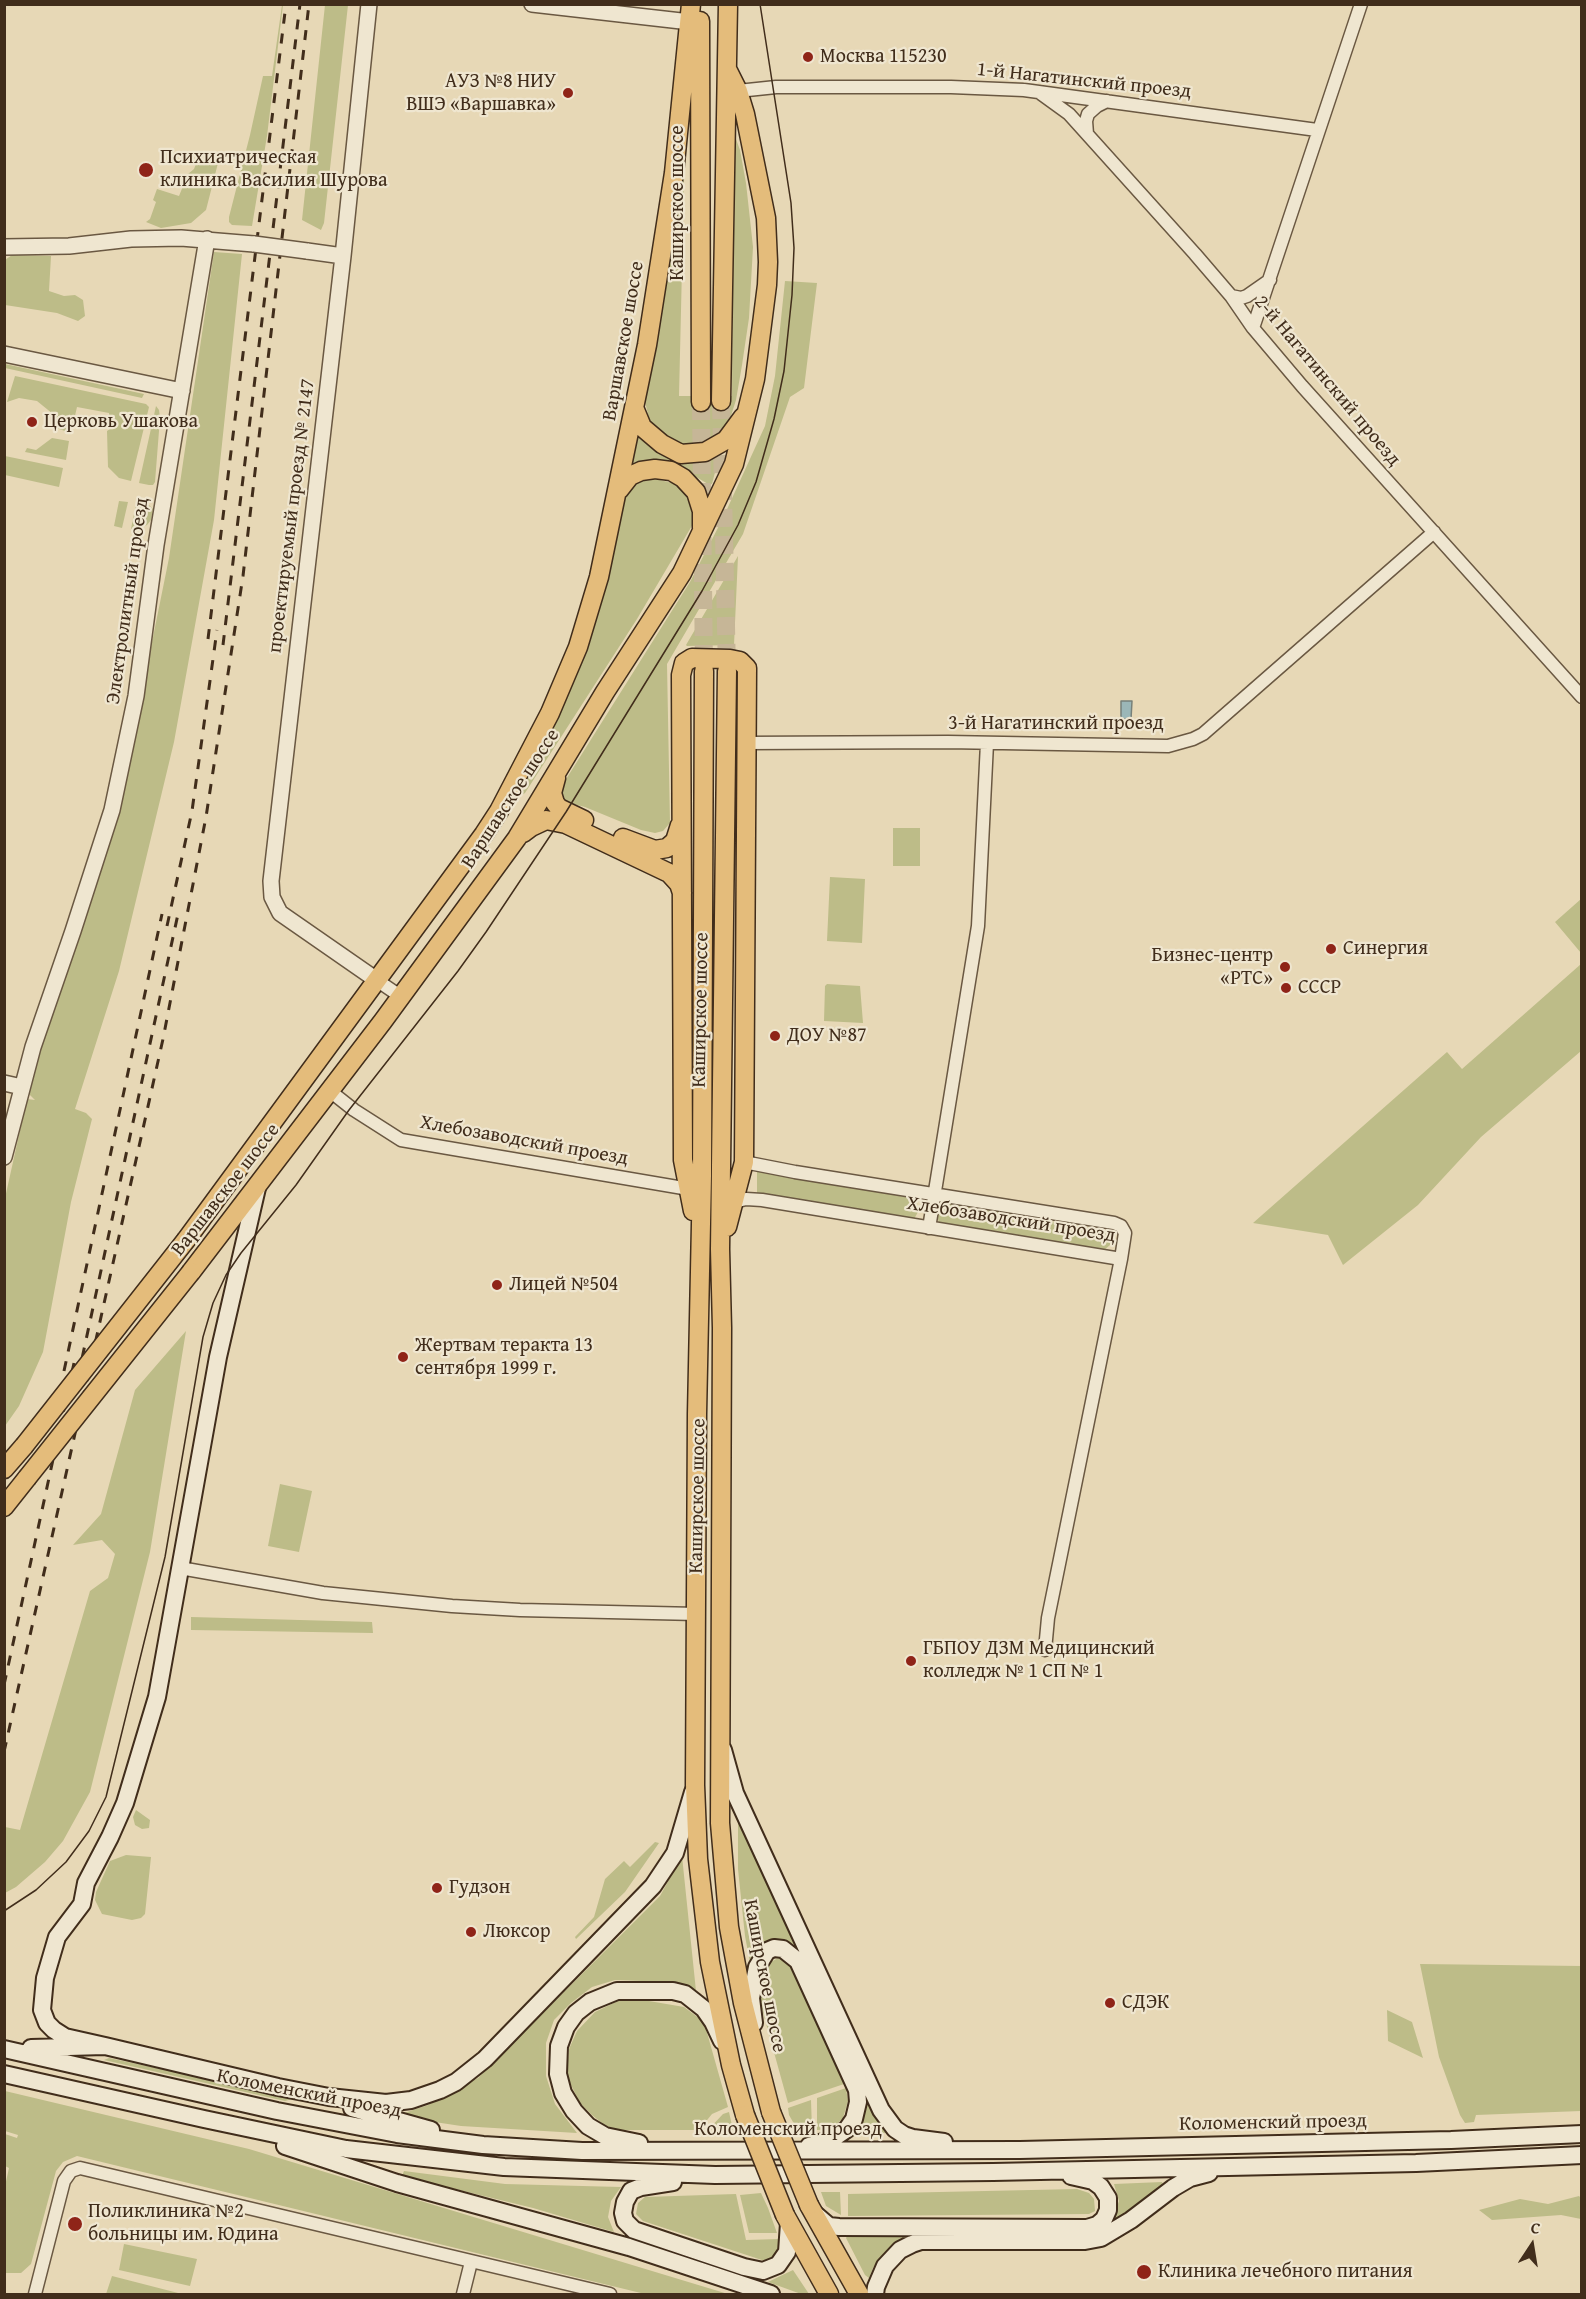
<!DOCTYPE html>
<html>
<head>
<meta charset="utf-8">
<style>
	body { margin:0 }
	#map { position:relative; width:1586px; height:2299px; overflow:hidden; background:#e7d8b6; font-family:"Gentium Book Plus",serif }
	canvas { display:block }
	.frame { position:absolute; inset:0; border:6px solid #412d1b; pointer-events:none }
	.north { position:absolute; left:1502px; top:2215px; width:60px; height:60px; -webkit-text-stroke:4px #efe6d0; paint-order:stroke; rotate:12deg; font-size:16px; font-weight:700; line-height:24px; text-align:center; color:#412d1b }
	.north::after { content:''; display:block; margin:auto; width:21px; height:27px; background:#412d1b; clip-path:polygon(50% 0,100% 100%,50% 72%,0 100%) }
</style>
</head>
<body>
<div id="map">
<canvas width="1586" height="2299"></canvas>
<div class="frame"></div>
<div class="north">С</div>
</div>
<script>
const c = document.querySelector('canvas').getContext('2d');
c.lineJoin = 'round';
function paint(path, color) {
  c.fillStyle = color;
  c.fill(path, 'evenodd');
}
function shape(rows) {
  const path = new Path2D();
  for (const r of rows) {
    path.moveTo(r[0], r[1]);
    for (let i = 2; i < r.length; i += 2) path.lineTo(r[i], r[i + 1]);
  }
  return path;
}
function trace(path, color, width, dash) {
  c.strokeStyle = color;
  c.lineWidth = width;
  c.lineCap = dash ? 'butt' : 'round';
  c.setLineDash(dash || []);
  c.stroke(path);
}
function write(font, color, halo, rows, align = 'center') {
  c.font = font + ' "Gentium Book Plus",serif';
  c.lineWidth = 4.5;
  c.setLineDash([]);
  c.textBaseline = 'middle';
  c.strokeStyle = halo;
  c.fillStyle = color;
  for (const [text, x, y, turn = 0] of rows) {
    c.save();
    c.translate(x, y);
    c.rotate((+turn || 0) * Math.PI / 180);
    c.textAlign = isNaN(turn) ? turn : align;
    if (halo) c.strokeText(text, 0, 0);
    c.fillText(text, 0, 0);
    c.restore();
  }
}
const green = shape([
	[282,5,283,5,267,136,252,226,232,225,229,222,229,217,250,135,263,76,272,76],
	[325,5,348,5,324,223,321,230,302,220],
	[733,131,740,150,746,183,753,247,749,318,742,365,736,400,730,419,723,430,707,442,697,446,685,445,676,443,656,429,649,419,644,397,661,314,685,139,679,396,732,396],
	[198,159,218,163,206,210,191,223,161,228,146,222,150,219,156,202,153,200,157,189,179,196,188,174,194,169],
	[214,252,242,254,214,520,174,742,119,971,75,1109,86,1113,92,1119,71,1202,43,1352,19,1406,5,1426,5,1198,27,1099,35,1100,26,1091,118,810,169,558],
	[12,255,51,256,49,291,64,296,75,295,83,300,85,316,78,321,57,313,5,305,5,260],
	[785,281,817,283,804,388,790,397,743,534,667,664,670,823,663,831,655,833,641,830,585,807,565,802,560,795,563,784,690,582,723,518,765,426,775,376],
	[5,364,144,394,142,398,5,368],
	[15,376,146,404,149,407,131,481,119,478,108,467,107,431,110,429,109,413,77,407,71,433,56,428,53,414,37,401,19,398,7,402],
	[156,406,159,410,160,418,155,482,153,485,149,485,139,483],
	[636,436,661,454,675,461,708,460,719,457,712,484,708,484,681,468,649,462,631,463],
	[52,438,69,441,66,460,25,452,27,448,36,450],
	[5,456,63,468,59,487,5,475],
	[652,478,676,484,684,492,691,503,693,524,637,619,525,793,522,795,517,792,623,495,631,485,641,479],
	[119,501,128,502,122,528,114,526],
	[136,504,149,505,153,509,151,520,147,525,139,529,131,529],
	[738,556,734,645,687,646,686,645],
	[893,828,920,828,920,866,893,866],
	[830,877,865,879,862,943,827,941],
	[1581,899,1581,953,1555,922],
	[1581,964,1581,1051,1481,1137,1418,1205,1343,1265,1328,1235,1253,1223,1447,1052,1462,1069],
	[827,984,860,986,863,1023,824,1021,825,986],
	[769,1171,910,1198,917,1202,918,1212,914,1219,757,1195,757,1172],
	[945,1203,1102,1230,1111,1236,1110,1245,1103,1251,939,1224,937,1214,941,1205],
	[186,1331,150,1552,90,1792,63,1841,45,1862,16,1887,5,1893,5,1827,20,1830,90,1591,108,1578,115,1554,102,1540,73,1545,101,1514,135,1390],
	[280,1484,312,1491,299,1552,268,1546],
	[191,1617,372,1622,373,1633,191,1630],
	[136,1810,150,1820,149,1828,142,1829,135,1825,133,1817],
	[738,1817,799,1947,784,1940,773,1941,751,1968,745,1936,738,1869],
	[655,1842,659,1843,625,1892,576,1939,575,1937,594,1917,605,1879,624,1861,630,1867],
	[126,1855,151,1857,145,1914,141,1918,132,1920,102,1914,95,1900,96,1892,110,1861],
	[682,1856,696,1991,683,1984,669,1982,615,1980,592,1987,571,2003,554,2020,546,2043,546,2076,555,2104,577,2133,461,2126,395,2116,428,2105,478,2078,660,1896],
	[778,1958,784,1959,794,1967,844,2084,788,2103,759,1998,765,1969,769,1963],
	[1420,1964,1581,1966,1581,2111,1476,2115,1474,2122,1465,2123,1460,2115,1439,2057],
	[618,2001,649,2001,684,2007,704,2022,728,2107,712,2114,699,2130,618,2130,608,2128,592,2115,580,2103,569,2081,567,2071,569,2049,577,2031,595,2012],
	[1387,2010,1412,2022,1423,2058,1388,2041],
	[109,2058,283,2095,292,2099,285,2101,104,2060],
	[846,2088,848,2101,843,2118,832,2129,817,2130,817,2098],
	[5,2091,249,2149,728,2294,645,2294,77,2156,63,2162,56,2171,31,2264,21,2273,5,2273,5,2186,9,2168,5,2166,5,2134,17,2138,18,2135,5,2131],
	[811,2100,812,2130,802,2131,793,2122,789,2115,788,2108],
	[868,2102,881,2126,886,2133,856,2135,861,2125],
	[729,2112,733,2130,708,2130,723,2114],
	[404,2171,505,2184,621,2187,611,2201,608,2217,614,2232,533,2208,402,2176],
	[1162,2182,1163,2185,1111,2224,1119,2201,1114,2184],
	[1077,2189,1089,2193,1094,2199,1095,2211,1089,2214,848,2216,848,2194],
	[821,2192,840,2192,841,2215,826,2206],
	[761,2193,768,2208,777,2233,749,2233,740,2195],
	[736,2194,746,2240,779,2239,779,2248,774,2256,765,2261,643,2221,636,2214,638,2203,645,2197],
	[1579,2196,1581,2198,1581,2219,1561,2215,1492,2220,1479,2210,1520,2199,1548,2204],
	[909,2234,881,2258,873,2268,869,2278,865,2275,846,2238,848,2235],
	[124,2244,197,2259,190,2286,119,2270],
	[793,2270,809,2294,801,2294,768,2282],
	[112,2276,182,2294,106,2294]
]);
const water = shape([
	[1121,701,1132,701,1131,719,1121,719,1121,701]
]);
const primaryTunnel = shape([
	[721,401,727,671],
	[701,402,704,671]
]);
const minor = shape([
	[738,91,776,87,951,87,1024,90,1317,130],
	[1040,93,1069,114,1195,254,1231,296,1253,328,1302,386,1582,697],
	[1087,134,1086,121,1088,114,1097,106,1107,101],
	[1231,296,1241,298,1247,296,1270,280],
	[1253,328,1361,4],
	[745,743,948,742,1168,746,1193,739,1203,734,1434,532],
	[378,981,400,996],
	[330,1091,354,1110,401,1140,689,1189],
	[744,1162,795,1172,1114,1223,1121,1226,1125,1233,1121,1259,1048,1618,1045,1650],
	[734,1202,746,1199,762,1200,1121,1259],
	[929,1228,978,926,987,743],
	[180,1568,323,1593,452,1606,520,1610,697,1614],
	[35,2294,64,2181,71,2171,80,2168,610,2294],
	[463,2294,471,2262]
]);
const tertiary = shape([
	[369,4,343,256,271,881,272,897,280,913,378,981],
	[532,4,690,22],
	[4,247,69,246,131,239,181,238,254,244],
	[307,251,343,256],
	[4,354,182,391],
	[4,1083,22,1087],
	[4,1157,33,1047,73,931,112,810,136,696,156,545,207,239]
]);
const secondary = shape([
	[723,1750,735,1793,881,2110,895,2129,904,2135,913,2138,944,2142],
	[754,2023,751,1998,757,1967,767,1951,774,1948,783,1949,798,1961,857,2090,858,2102,854,2119,847,2129,831,2140,809,2146],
	[105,2046,65,2037,54,2030,47,2023,42,2010,45,1978,57,1937,82,1904,86,1883,110,1837,125,1803,157,1697,218,1357,257,1188],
	[31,2048,105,2046,278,2087,329,2097,386,2103,411,2100,440,2090,456,2082,485,2059,653,1886,675,1853,693,1792],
	[4,2049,277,2111,397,2134,483,2145,582,2151,1020,2150,1451,2140,1582,2134],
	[4,2074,204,2119,346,2149,504,2167,715,2175,993,2172,1416,2163,1582,2155],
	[352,2108,431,2130],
	[639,2143,605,2136,588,2126,574,2111,563,2093,558,2074,559,2046,566,2027,576,2013,590,2002,617,1991,673,1991,685,1994,704,2009,713,2022,722,2041],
	[285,2146,397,2183,629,2247,771,2294],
	[673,2182,641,2187,631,2191,625,2202,623,2213,625,2221,634,2230,744,2267,763,2271,778,2265,787,2252,789,2223],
	[815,2214,829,2226,839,2227,1087,2228,1097,2225,1104,2219,1108,2210,1108,2198,1101,2187,1093,2181,1071,2176],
	[875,2294,876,2287,885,2266,900,2250,912,2244,921,2241,1085,2241,1101,2238,1131,2220,1173,2188,1190,2178,1209,2173]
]);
const primary = shape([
	[700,21,701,402],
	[721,401,728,4],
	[635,410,642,427,662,444,681,454,705,452,726,440,743,417],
	[619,490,630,476,641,471,655,469,671,471,683,478,696,492,702,511,702,528],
	[704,671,702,1176,697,1414,695,1785,698,1859,710,1962,731,2065,745,2115],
	[727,671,720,1249,722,1328,720,1823,729,1927,743,2003,771,2112],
	[556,778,552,793,555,803,559,808,584,820],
	[523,833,531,827,546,820,566,824,669,873,679,884,682,893],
	[623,838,655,850,667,848,675,841,680,825],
	[693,1211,683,1160,681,675,684,663,692,658,730,659,740,661,747,668,744,1162,727,1227],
	[186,1240,484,834,499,811,550,713,578,647,599,577,647,345,674,173,691,4],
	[191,1272,383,1021,517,838,605,692,682,573,734,464,755,379,767,285,768,262,766,218,745,114,738,91,727,69],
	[4,1469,24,1446],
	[4,1507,27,1478],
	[809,2205,859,2294],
	[785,2215,829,2294]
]);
const tram = shape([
	[4,1911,36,1890,66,1862,89,1831,106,1797,165,1557,203,1337,213,1303,226,1275,241,1253,296,1185,349,1110,458,971,486,932,566,812,702,591,738,525,756,482,774,419,784,371,792,295,794,248,791,203,760,4]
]);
const rail = shape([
	[208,639,286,4],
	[223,645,300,4],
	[167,926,192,811,217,630],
	[64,1371,162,914],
	[78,1377,178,914],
	[4,1685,74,1363],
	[4,1752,163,1039,206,817,243,576,309,4]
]);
const tertiaryBridge = shape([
	[254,244,307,251]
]);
const primaryBridge = shape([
	[24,1446,186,1240],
	[27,1478,191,1272],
	[771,2112,809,2205],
	[745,2115,785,2215]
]);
const markers = [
	[808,57,6,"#8f2418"],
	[568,93,6,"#8f2418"],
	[146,170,8,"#8f2418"],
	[32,422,6,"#8f2418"],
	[1331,949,6,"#8f2418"],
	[1285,967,6,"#8f2418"],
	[1286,988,6,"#8f2418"],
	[775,1036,6,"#8f2418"],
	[497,1285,6,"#8f2418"],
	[403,1357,6,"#8f2418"],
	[911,1661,6,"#8f2418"],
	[437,1888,6,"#8f2418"],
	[471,1932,6,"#8f2418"],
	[1110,2003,6,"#8f2418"],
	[75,2224,8,"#8f2418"],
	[1144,2272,8,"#8f2418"]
];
const poiNames = [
	["Москва 115230",820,57],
	["АУЗ №8 НИУ",556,82,"right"],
	["ВШЭ «Варшавка»",556,105,"right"],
	["Психиатрическая",160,158],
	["клиника Василия Шурова",160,181],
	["Церковь Ушакова",44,422],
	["Синергия",1343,949],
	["Бизнес-центр",1273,956,"right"],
	["«РТС»",1273,979,"right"],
	["СССР",1298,988],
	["ДОУ №87",787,1036],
	["Лицей №504",509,1285],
	["Жертвам теракта 13",415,1346],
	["сентября 1999 г.",415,1369],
	["ГБПОУ ДЗМ Медицинский",923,1649],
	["колледж № 1 СП № 1",923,1672],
	["Гудзон",449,1888],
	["Люксор",483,1932],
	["СДЭК",1122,2003],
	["Поликлиника №2",88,2212],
	["больницы им. Юдина",88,2235],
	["Клиника лечебного питания",1158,2272]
];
const streetNames = [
	["1-й Нагатинский проезд",1084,81,6],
	["Каширское шоссе",678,203,-90],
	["Варшавское шоссе",624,341,-80],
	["2-й Нагатинский проезд",1327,381,50],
	["проектируемый проезд № 2147",292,516,-83],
	["Электролитный проезд",128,601,-82],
	["3-й Нагатинский проезд",1056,724],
	["Варшавское шоссе",511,799,-57],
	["Каширское шоссе",701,1010,-89],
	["Хлебозаводский проезд",524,1141,10],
	["Варшавское шоссе",226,1190,-52],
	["Хлебозаводский проезд",1011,1220,9],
	["Каширское шоссе",698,1496,-89],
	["Каширское шоссе",764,1976,79],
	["Коломенский проезд",309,2094,11],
	["Коломенский проезд",1273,2123,-1],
	["Коломенский проезд",788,2130]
];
paint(green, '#bdbc88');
paint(water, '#9bb7b8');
trace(water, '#778079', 1.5);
trace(primaryTunnel, '#c6b697', 18, [18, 9]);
trace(minor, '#6a5842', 15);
trace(tertiary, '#6a5842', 18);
trace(secondary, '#412d1b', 20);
trace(primary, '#412d1b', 21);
trace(minor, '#efe6d0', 12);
trace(tertiary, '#efe6d0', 15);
trace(secondary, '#efe6d0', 16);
trace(primary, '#e4bc7b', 18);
trace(tram, '#412d1b', 1.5);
trace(rail, '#412d1b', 3, [10, 10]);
trace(tertiaryBridge, '#6a5842', 18, []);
trace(primaryBridge, '#412d1b', 21, []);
trace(tertiaryBridge, '#efe6d0', 15);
trace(primaryBridge, '#e4bc7b', 18);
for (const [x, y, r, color] of markers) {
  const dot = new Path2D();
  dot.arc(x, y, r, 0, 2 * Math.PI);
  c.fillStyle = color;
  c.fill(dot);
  trace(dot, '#efe6d0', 2);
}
write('20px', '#412d1b', '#efe6d0', poiNames, 'left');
write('20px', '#412d1b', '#efe6d0', streetNames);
</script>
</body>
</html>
